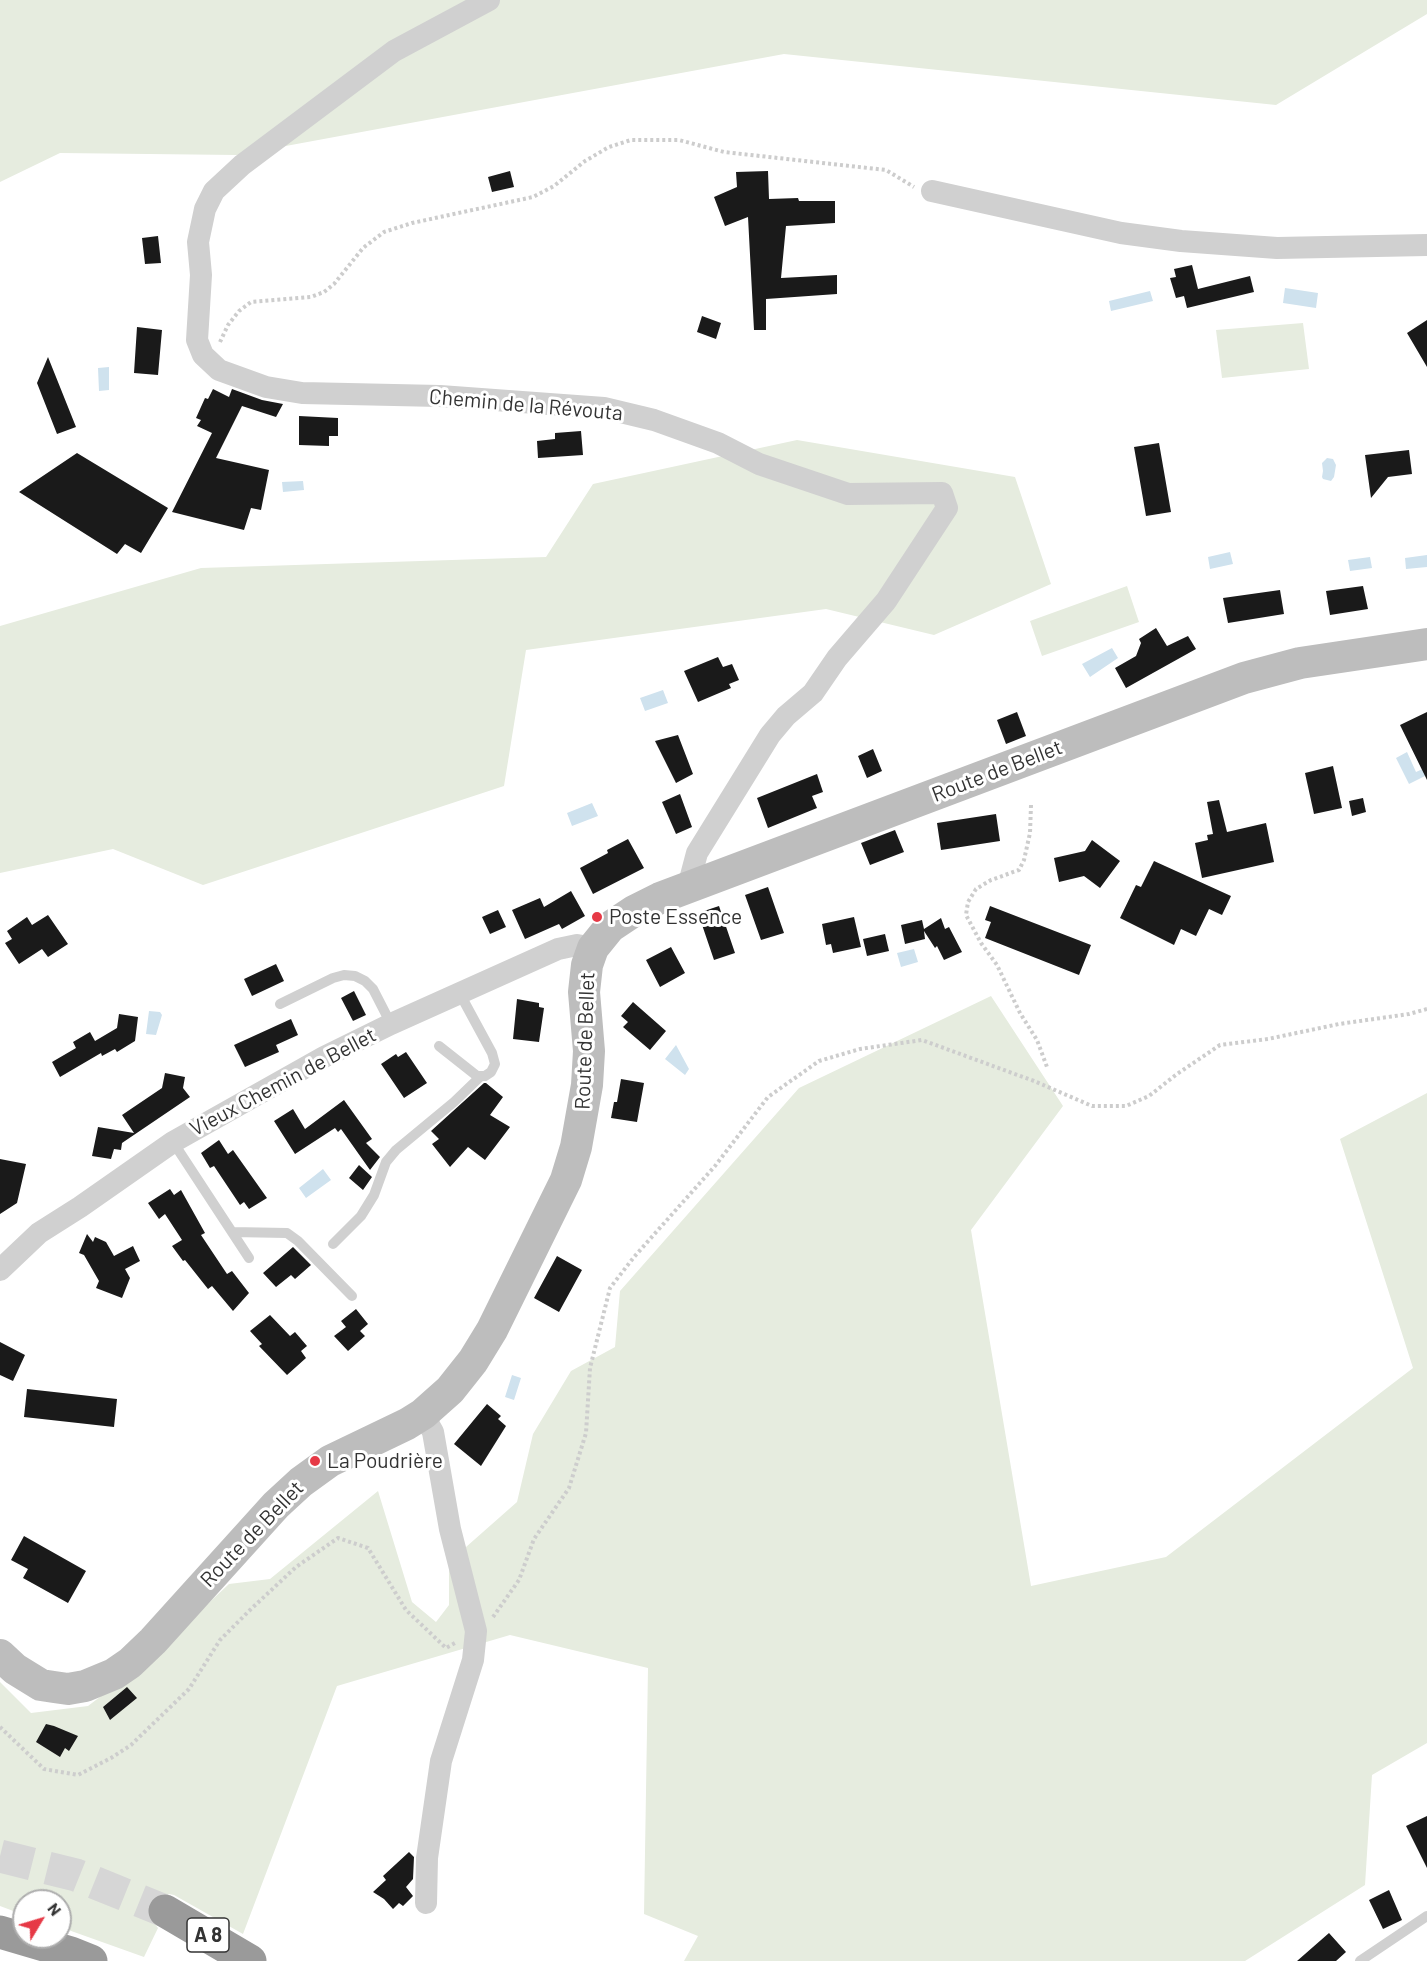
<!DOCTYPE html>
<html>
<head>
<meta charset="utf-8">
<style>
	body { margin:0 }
	#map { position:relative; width:1427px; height:1961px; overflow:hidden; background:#fff; font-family:Barlow,sans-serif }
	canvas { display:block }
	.north { position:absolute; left:12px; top:1889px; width:60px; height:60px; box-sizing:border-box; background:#fff; border:2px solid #adadad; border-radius:50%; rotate:52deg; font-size:16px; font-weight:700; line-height:24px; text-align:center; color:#333 }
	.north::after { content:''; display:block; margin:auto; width:21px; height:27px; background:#e63946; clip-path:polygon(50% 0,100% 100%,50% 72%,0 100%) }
</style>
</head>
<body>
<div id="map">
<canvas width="1427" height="1961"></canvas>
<div class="north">N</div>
</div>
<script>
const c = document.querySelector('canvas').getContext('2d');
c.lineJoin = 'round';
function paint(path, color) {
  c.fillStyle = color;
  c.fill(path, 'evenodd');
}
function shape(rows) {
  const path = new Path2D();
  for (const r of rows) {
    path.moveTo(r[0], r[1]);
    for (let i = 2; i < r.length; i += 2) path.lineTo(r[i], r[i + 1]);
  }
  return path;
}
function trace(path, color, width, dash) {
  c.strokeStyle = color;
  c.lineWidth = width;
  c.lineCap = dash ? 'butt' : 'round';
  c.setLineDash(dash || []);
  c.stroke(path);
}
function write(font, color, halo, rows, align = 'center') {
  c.font = font + ' Barlow,sans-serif';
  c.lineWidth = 6;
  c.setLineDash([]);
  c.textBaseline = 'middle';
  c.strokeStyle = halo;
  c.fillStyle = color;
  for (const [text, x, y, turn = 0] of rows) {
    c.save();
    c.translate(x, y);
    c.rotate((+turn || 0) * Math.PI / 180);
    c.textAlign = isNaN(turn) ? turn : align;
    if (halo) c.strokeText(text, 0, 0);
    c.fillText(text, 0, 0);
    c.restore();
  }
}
const green = shape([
	[0,0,1427,0,1427,14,1276,105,784,54,237,155,60,153,0,182],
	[1303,323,1309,369,1222,378,1216,330],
	[797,440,1015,477,1051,584,934,635,826,609,526,650,504,786,203,885,113,849,0,873,0,626,201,568,546,557,593,484],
	[1127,586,1139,622,1042,656,1030,621],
	[991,996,1063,1106,971,1230,1031,1586,1166,1557,1413,1368,1340,1139,1427,1093,1427,1743,1372,1775,1365,1885,1245,1961,684,1961,698,1936,644,1914,648,1668,510,1635,337,1686,243,1934,174,1895,169,1894,164,1897,153,1915,154,1923,158,1928,144,1957,60,1927,60,1901,24,1901,24,1915,0,1906,0,1682,31,1713,88,1706,141,1666,229,1584,270,1579,378,1491,412,1602,436,1622,449,1605,449,1562,517,1502,533,1434,571,1371,615,1347,620,1291,799,1088]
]);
const water = shape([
	[1285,288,1318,293,1316,308,1283,303],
	[1150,291,1153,301,1111,311,1109,301],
	[109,367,109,390,99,391,98,368],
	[1327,458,1333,459,1336,465,1334,477,1331,481,1323,479,1322,477,1323,471,1322,463],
	[303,481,304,490,283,492,282,482],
	[1230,552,1233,564,1210,569,1208,557],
	[1427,555,1427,567,1406,569,1405,558],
	[1370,557,1372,568,1350,571,1348,560],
	[1112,648,1118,658,1090,677,1082,664],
	[663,690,668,703,645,711,640,698],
	[1407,752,1416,772,1427,767,1427,775,1409,784,1396,758],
	[592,803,598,816,572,826,567,813],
	[914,949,918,962,901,967,897,953],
	[149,1011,160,1012,162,1015,156,1035,146,1034],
	[676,1045,689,1069,685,1075,665,1059],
	[323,1169,331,1180,306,1198,299,1188],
	[512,1375,521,1378,514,1400,505,1397]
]);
const building = shape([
	[510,171,514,187,492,192,488,177],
	[768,171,769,199,798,198,799,201,835,201,835,223,786,226,781,278,837,275,837,294,766,299,766,330,754,330,748,217,725,226,714,197,737,187,736,172],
	[158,236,161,263,145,264,142,238],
	[1192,265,1198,289,1250,276,1254,292,1187,308,1184,296,1176,298,1170,278,1176,277,1174,269],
	[702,316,721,323,716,339,697,332],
	[1427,320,1427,367,1407,333],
	[137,327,162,330,158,375,134,373],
	[48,357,76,427,57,434,37,383],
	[213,389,229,397,232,389,262,400,283,404,276,417,242,406,216,458,269,470,261,510,251,508,244,530,172,512,212,433,197,426,201,420,196,418,205,398,208,399],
	[299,416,338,418,338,436,329,436,329,446,299,445],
	[581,431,583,455,538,458,537,441,555,439,555,433],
	[1159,443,1171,512,1146,516,1134,447],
	[1409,450,1412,474,1388,477,1371,498,1365,455],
	[77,453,168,508,141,553,125,544,117,554,19,492],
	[1363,586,1368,609,1330,615,1326,591],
	[1280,590,1284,614,1228,623,1223,598],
	[1156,628,1167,646,1188,636,1196,649,1126,688,1115,668,1136,656,1141,643,1139,639],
	[718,657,723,667,732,664,739,680,729,684,731,688,698,702,684,671],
	[1017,712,1026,736,1006,744,997,720],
	[1427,712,1427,780,1400,725],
	[678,735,693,774,676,783,655,741],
	[873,749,882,771,867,778,858,756],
	[1333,766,1342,808,1314,814,1305,773],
	[817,774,823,792,812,796,817,808,768,828,757,798],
	[680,794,692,827,676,834,662,802],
	[1363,798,1366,812,1352,816,1349,801],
	[1219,800,1227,832,1266,823,1274,862,1202,878,1195,843,1208,840,1207,835,1213,834,1207,802],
	[996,814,1000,841,941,850,937,823],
	[895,830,904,852,870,865,861,843],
	[628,839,644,868,593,894,580,868,608,853,607,850],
	[1092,840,1120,861,1100,888,1084,876,1059,882,1054,858,1085,851],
	[1154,861,1231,896,1222,915,1209,909,1196,936,1181,929,1174,945,1120,918,1136,885,1141,887],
	[768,887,784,933,761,940,745,895],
	[571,891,585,916,562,929,559,924,525,939,512,910,540,898,544,907],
	[719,906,735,953,714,960,698,913],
	[990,906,1091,945,1079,975,985,938,991,922,985,920],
	[498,910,506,927,490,934,482,917],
	[48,915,68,944,48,957,42,949,19,964,5,943,12,939,7,931,27,917,32,925],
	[854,917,861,947,833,953,831,944,826,945,822,924],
	[941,918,945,929,949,927,962,952,944,960,937,946,935,948,924,931,925,939,905,944,901,925,922,920,924,929],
	[885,934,889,951,867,956,863,939],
	[671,947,685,973,660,987,646,960],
	[276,964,284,981,252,996,244,979],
	[354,991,366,1015,353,1021,341,998],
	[517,999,539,1003,539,1007,544,1008,539,1042,513,1039],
	[633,1002,666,1031,650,1050,623,1027,628,1022,621,1016],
	[119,1014,138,1017,135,1041,117,1052,115,1049,102,1056,101,1053,60,1077,52,1062,76,1048,73,1042,90,1032,95,1041,117,1028],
	[291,1019,298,1035,276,1045,279,1052,245,1067,234,1045],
	[406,1052,427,1083,404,1098,381,1064,396,1054,398,1057],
	[165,1073,185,1077,183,1088,190,1097,122,1143,121,1150,114,1149,111,1159,92,1156,98,1127,134,1133,122,1115,162,1088],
	[621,1079,644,1083,637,1122,611,1118,614,1102,617,1102],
	[484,1083,486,1083,503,1097,490,1115,510,1127,485,1160,468,1147,450,1167,432,1144,439,1139,431,1131],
	[344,1100,372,1139,366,1143,380,1157,370,1170,341,1129,338,1132,335,1128,295,1154,274,1121,293,1109,305,1129],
	[219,1140,228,1154,233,1150,267,1198,249,1209,244,1202,240,1205,214,1166,210,1168,201,1153],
	[0,1159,26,1164,17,1203,0,1214],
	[359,1165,372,1177,363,1190,349,1178],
	[170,1189,174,1195,181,1190,205,1233,201,1235,227,1274,232,1271,249,1293,233,1311,212,1286,208,1289,185,1260,183,1261,172,1246,182,1240,165,1214,159,1219,148,1203],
	[87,1234,93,1242,95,1237,106,1242,114,1256,133,1246,140,1261,125,1269,130,1278,122,1298,96,1288,99,1281,84,1255,79,1253],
	[293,1247,311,1265,295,1279,291,1275,276,1287,263,1273],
	[557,1256,582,1270,559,1312,534,1298],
	[356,1309,368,1324,360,1331,365,1336,348,1351,334,1336,346,1327,341,1321],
	[270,1315,290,1336,295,1332,307,1346,301,1351,306,1358,287,1375,259,1346,262,1344,250,1331],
	[0,1342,25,1355,13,1381,0,1375],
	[27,1389,117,1399,114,1427,24,1417],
	[487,1404,501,1416,498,1419,506,1426,481,1466,454,1444],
	[24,1536,86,1571,68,1603,23,1578,28,1569,11,1560],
	[127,1687,137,1698,110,1720,103,1707],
	[46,1724,54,1726,78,1736,69,1751,65,1748,60,1757,36,1742],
	[1427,1816,1427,1868,1406,1826],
	[409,1852,414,1857,413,1879,406,1887,413,1896,403,1906,399,1903,393,1909,384,1899,373,1892,386,1880,383,1876],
	[1389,1890,1402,1920,1383,1929,1369,1900],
	[1329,1933,1346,1952,1336,1961,1297,1961]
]);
const motorwayTunnel = shape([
	[0,1856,76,1875,165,1911]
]);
const path = shape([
	[220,342,228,325,239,311,251,302,311,297,324,292,334,284,363,248,384,232,412,223,533,197,554,186,585,161,609,147,631,140,679,140,724,152,886,170,914,187],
	[1031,805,1030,833,1024,860,1019,870,991,880,976,889,968,902,966,915,981,943,997,965,1020,1013,1037,1040,1047,1067],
	[493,1617,519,1580,534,1539,569,1488,586,1433,590,1368,610,1288,634,1257,715,1166,768,1097,819,1061,860,1049,922,1040,1034,1081,1092,1106,1126,1106,1149,1096,1177,1074,1220,1045,1268,1039,1339,1024,1409,1014,1427,1009],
	[0,1727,44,1769,78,1775,111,1758,131,1745,189,1689,220,1640,250,1610,296,1567,338,1538,368,1548,406,1610,446,1648,455,1643]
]);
const service = shape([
	[280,1004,333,978,344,975,355,976,365,981,373,989,391,1024],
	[439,1046,477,1076,485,1076,491,1072,495,1064,492,1053,460,994],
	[173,1142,249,1258],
	[232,1232,287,1233,298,1241,352,1296],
	[333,1244,361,1216,374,1195,386,1162,396,1150,454,1102,481,1076],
	[1360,1961,1427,1916]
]);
const minor = shape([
	[489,0,394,51,242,165,214,191,205,209,198,242,201,275,197,340,203,355,219,370,266,387,302,393,440,396,604,408,654,420,718,443,759,464,848,494,942,493,947,508,886,601,837,658,813,693,786,716,770,735,697,853,688,887],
	[932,191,1121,233,1181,241,1277,248,1427,245],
	[0,1270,39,1233,80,1207,173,1142,324,1057,391,1024,558,949,577,945,593,948],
	[423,1414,433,1432,450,1529,476,1631,473,1660,441,1761,427,1858,426,1903]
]);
const secondary = shape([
	[0,1655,15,1669,41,1685,54,1687,68,1689,85,1686,114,1674,130,1663,153,1641,276,1505,301,1482,330,1461,407,1424,423,1414,450,1390,473,1361,492,1330,566,1180,576,1147,587,1085,589,1051,584,992,587,965,593,948,610,927,634,911,660,898,1244,678,1300,663,1427,644]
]);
const motorway = shape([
	[165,1911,250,1961],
	[0,1932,71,1953,91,1961]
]);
const markers = [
	[597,917,6,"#e63946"],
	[315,1461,6,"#e63946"]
];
const shields = [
	[208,1935,42]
];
const shieldNames = [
	["A 8",208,1935]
];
const streetNames = [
	["Chemin de la Révouta",526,405,5],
	["Route de Bellet",997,771,-21],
	["Route de Bellet",585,1041,-88],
	["Vieux Chemin de Bellet",283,1082,-28],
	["Route de Bellet",252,1534,-46]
];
const poiNames = [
	["Poste Essence",609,917],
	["La Poudrière",327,1461]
];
paint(green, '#e6ecdf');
paint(water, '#cfe2ee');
paint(building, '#1a1a1a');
trace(motorwayTunnel, '#d6d6d6', 33, [33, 16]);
trace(path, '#cdcdcd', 4, [3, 3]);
trace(service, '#d0d0d0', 10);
trace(minor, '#d0d0d0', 22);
trace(secondary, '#bdbdbd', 32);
trace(motorway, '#9a9a9a', 33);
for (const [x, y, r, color] of markers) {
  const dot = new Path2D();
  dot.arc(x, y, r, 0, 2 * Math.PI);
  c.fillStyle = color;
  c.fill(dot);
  trace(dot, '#fff', 2);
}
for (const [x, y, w] of shields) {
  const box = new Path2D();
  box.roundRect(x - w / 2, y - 17, w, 34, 4.5);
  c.fillStyle = '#fff';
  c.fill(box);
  trace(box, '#333', 1.5);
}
write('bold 20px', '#333', null, shieldNames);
write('21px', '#333', '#fff', streetNames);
write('21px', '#333', '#fff', poiNames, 'left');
</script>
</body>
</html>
